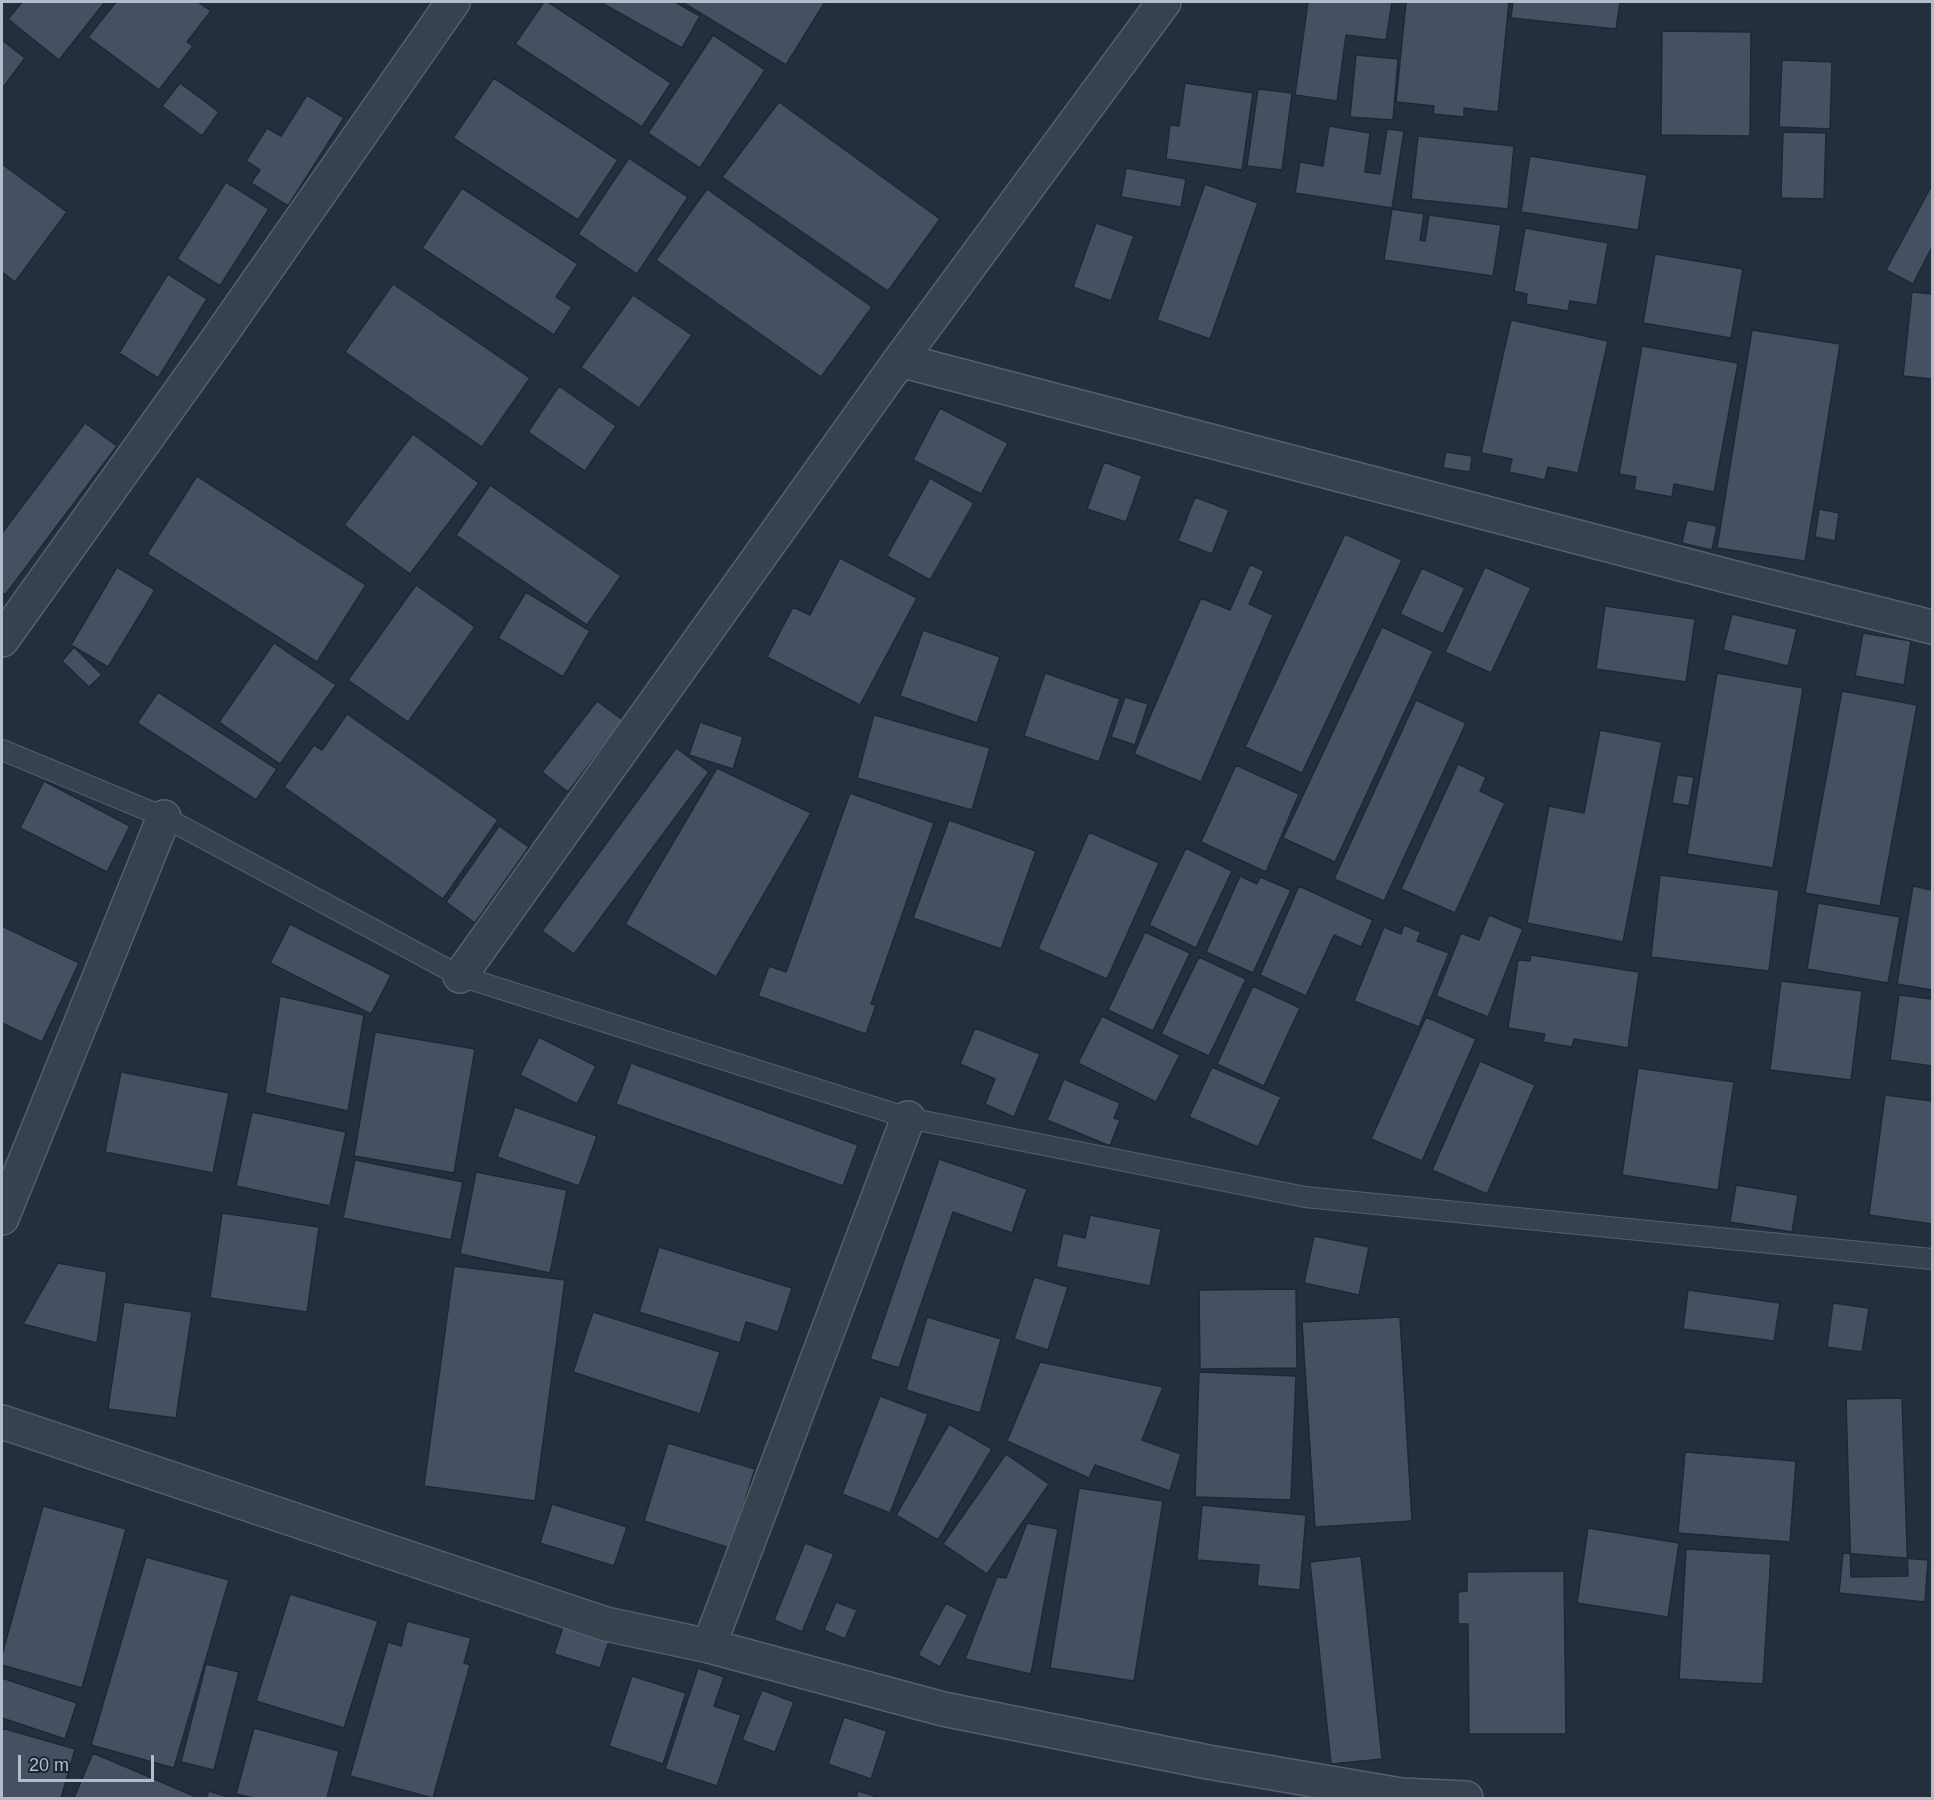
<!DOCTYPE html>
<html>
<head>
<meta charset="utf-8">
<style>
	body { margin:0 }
	#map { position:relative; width:1934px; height:1800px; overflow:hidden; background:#242f3e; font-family:Helvetica,sans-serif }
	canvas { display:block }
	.frame { position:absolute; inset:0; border:3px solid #b4bcc9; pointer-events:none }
	.scale { position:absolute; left:18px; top:1755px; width:136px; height:27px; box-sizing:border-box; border:3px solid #b4bcc9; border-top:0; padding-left:8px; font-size:18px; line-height:21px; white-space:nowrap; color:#b4bcc9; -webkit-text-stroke:4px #1d2633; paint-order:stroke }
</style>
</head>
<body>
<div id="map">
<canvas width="1934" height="1800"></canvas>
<div class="frame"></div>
<div class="scale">20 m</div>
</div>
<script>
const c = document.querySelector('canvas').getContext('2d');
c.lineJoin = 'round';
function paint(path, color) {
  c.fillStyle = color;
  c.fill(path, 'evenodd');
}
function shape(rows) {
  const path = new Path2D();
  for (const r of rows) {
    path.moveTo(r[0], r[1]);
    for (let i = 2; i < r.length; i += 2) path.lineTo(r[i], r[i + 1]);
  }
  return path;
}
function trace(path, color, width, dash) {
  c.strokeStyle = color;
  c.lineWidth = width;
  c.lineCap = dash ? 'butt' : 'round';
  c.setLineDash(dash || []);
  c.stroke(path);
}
const building = shape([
	[22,2,105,2,59,60,8,19,22,2],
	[116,2,198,2,211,11,187,42,193,46,159,90,88,37,116,2],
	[544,2,548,2,671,83,642,127,515,44,544,2],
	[600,2,675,2,700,16,682,48,600,2],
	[682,2,825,2,786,65,682,2],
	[1308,2,1392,2,1386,40,1346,35,1337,101,1295,95,1308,2],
	[1406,2,1509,2,1498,112,1464,108,1464,117,1433,114,1434,106,1396,102,1406,2],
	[1513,2,1620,2,1616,29,1511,18,1513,2],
	[1662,31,1751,32,1750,136,1661,135,1662,31],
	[713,35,765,70,700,168,648,133,713,35],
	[2,40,25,58,2,89,2,40],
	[1356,55,1398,59,1393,120,1350,117,1356,55],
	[1782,60,1832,62,1830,129,1779,127,1782,60],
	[494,78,618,160,578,220,453,138,494,78],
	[180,83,219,112,202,136,162,106,180,83],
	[1185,83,1253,93,1242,170,1166,159,1170,125,1179,126,1185,83],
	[1258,89,1292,93,1282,170,1247,166,1258,89],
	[307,95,344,118,288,206,251,183,260,170,246,161,267,128,281,136,307,95],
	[779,102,940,219,888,291,722,177,779,102],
	[1329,126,1370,133,1365,172,1380,174,1387,129,1404,131,1392,208,1295,193,1300,162,1323,166,1329,126],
	[1783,132,1826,133,1824,199,1781,198,1783,132],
	[1418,136,1514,146,1508,209,1411,199,1418,136],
	[1530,156,1647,175,1638,230,1521,212,1530,156],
	[629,158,688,197,637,274,578,234,629,158],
	[2,164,67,212,15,282,2,272,2,164],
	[1126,168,1186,179,1181,207,1121,197,1126,168],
	[226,182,269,209,220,286,177,259,226,182],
	[1205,184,1258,203,1210,339,1157,320,1205,184],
	[1932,185,1932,247,1913,284,1886,270,1932,185],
	[462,188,578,264,556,297,572,307,554,335,422,248,462,188],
	[707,189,872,307,821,377,656,260,707,189],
	[1392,209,1424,214,1420,240,1425,241,1429,215,1501,225,1493,276,1384,260,1392,209],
	[1096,223,1134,236,1111,301,1073,287,1096,223],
	[1525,228,1608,243,1597,305,1570,301,1568,311,1526,304,1527,294,1514,291,1525,228],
	[1655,254,1743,269,1731,338,1643,323,1655,254],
	[168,274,207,299,158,378,119,353,168,274],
	[393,284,530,378,482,447,345,352,393,284],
	[1912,292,1932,294,1932,379,1903,376,1912,292],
	[633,295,692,335,639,408,581,367,633,295],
	[1511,320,1608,341,1578,473,1548,467,1545,480,1509,472,1512,459,1481,453,1511,320],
	[1752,330,1840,344,1805,561,1717,548,1752,330],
	[1642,346,1738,363,1714,492,1674,484,1672,497,1634,490,1636,477,1619,474,1642,346],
	[559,386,616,426,585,471,528,432,559,386],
	[940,408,1008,443,981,494,913,460,940,408],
	[85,423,117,446,5,595,2,592,2,533,85,423],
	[413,434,479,483,410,574,344,525,413,434],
	[1446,452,1472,456,1470,472,1443,468,1446,452],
	[1104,462,1142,476,1126,522,1087,509,1104,462],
	[197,476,366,585,317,662,147,554,197,476],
	[930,478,974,503,930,580,887,556,930,478],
	[490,485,621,576,587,625,456,535,490,485],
	[1195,497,1229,510,1212,554,1178,541,1195,497],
	[1819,509,1839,513,1835,541,1815,537,1819,509],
	[1687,520,1717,526,1712,550,1682,543,1687,520],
	[1345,534,1402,560,1302,773,1245,747,1345,534],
	[840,558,917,598,860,705,767,657,793,607,810,615,840,558],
	[1250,564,1264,571,1249,604,1273,615,1201,782,1134,754,1201,598,1230,610,1250,564],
	[117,567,155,590,108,667,71,645,117,567],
	[1485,567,1531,588,1491,673,1445,652,1485,567],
	[1422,568,1465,588,1443,634,1400,614,1422,568],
	[416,585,475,627,408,722,348,680,416,585],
	[526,592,590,631,563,677,498,638,526,592],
	[1605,606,1695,619,1686,682,1596,669,1605,606],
	[1732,614,1797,629,1788,666,1723,650,1732,614],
	[1382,627,1433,651,1335,862,1283,838,1382,627],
	[923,630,1000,657,977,723,900,696,923,630],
	[1863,633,1911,641,1904,685,1855,676,1863,633],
	[274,643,336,685,280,764,219,722,274,643],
	[74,647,102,675,89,687,62,661,74,647],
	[1045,673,1120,699,1099,762,1024,736,1045,673],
	[1717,673,1803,688,1773,868,1687,854,1717,673],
	[1842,691,1917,705,1880,906,1805,893,1842,691],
	[158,692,277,769,256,800,137,723,158,692],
	[1125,697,1148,704,1135,745,1111,737,1125,697],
	[1416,700,1466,723,1384,901,1334,879,1416,700],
	[597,701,623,720,568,792,542,772,597,701],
	[347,714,498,820,443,899,284,787,314,745,322,750,347,714],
	[874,715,990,748,972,810,857,778,874,715],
	[700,722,743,737,733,769,689,755,700,722],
	[1600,730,1662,742,1623,942,1527,923,1549,806,1584,813,1600,730],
	[676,748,709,772,574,954,542,931,676,748],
	[1458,764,1486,777,1480,791,1505,803,1455,913,1401,889,1458,764],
	[1236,765,1299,794,1266,872,1201,842,1236,765],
	[717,768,811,813,716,977,625,924,717,768],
	[1677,775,1694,777,1689,806,1672,803,1677,775],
	[44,781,130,826,107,872,20,828,44,781],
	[850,793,934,823,871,1004,876,1005,866,1034,758,996,769,966,786,972,850,793],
	[949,820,1036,851,1001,949,913,918,949,820],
	[499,826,529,847,475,923,446,902,499,826],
	[1089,832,1159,863,1107,979,1038,949,1089,832],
	[1186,848,1232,871,1196,948,1149,925,1186,848],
	[1660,875,1779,890,1769,971,1651,957,1660,875],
	[1240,876,1257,884,1260,877,1291,890,1253,973,1206,952,1240,876],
	[1299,886,1373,920,1361,947,1334,935,1306,996,1260,975,1299,886],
	[1913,886,1932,890,1932,990,1897,984,1913,886],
	[1818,903,1900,917,1888,983,1807,969,1818,903],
	[1489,915,1523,929,1488,1017,1436,996,1461,933,1479,940,1489,915],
	[290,924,391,975,371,1014,270,963,290,924],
	[1404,925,1421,932,1417,941,1449,953,1419,1027,1354,1001,1384,927,1401,934,1404,925],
	[2,926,79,963,42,1042,2,1023,2,926],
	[1145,932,1190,953,1153,1031,1108,1010,1145,932],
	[1531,955,1639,972,1628,1048,1574,1039,1572,1047,1543,1042,1545,1034,1508,1028,1518,960,1530,961,1531,955],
	[1199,957,1246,979,1209,1056,1161,1034,1199,957],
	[1781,981,1862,991,1851,1080,1770,1070,1781,981],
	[1253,986,1300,1008,1264,1086,1217,1064,1253,986],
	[1899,995,1932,999,1932,1066,1890,1060,1899,995],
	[280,996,364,1015,348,1111,265,1093,280,996],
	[1102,1016,1180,1055,1156,1102,1078,1063,1102,1016],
	[1426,1017,1476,1039,1422,1161,1371,1139,1426,1017],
	[975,1028,1040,1054,1014,1117,985,1104,995,1079,960,1064,975,1028],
	[375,1032,475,1049,454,1173,354,1156,375,1032],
	[539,1037,596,1066,577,1104,520,1075,539,1037],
	[1480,1061,1535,1085,1487,1194,1432,1170,1480,1061],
	[631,1063,858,1145,843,1186,616,1104,631,1063],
	[1212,1067,1281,1097,1258,1147,1189,1117,1212,1067],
	[1638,1068,1734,1082,1718,1190,1622,1175,1638,1068],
	[121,1072,229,1093,213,1173,105,1152,121,1072],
	[1064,1079,1120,1103,1114,1118,1120,1120,1110,1146,1047,1120,1064,1079],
	[1885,1095,1932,1101,1932,1224,1869,1215,1885,1095],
	[515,1107,597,1136,579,1186,497,1157,515,1107],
	[252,1112,346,1132,330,1206,236,1186,252,1112],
	[939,1159,1027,1189,1012,1233,953,1212,899,1368,870,1359,939,1159],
	[355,1160,463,1182,451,1240,343,1218,355,1160],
	[476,1172,567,1190,550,1273,460,1254,476,1172],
	[1736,1185,1798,1195,1792,1232,1730,1222,1736,1185],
	[222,1213,319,1227,307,1312,210,1298,222,1213],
	[1090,1215,1161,1229,1150,1286,1056,1267,1063,1233,1085,1238,1090,1215],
	[1314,1236,1369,1247,1359,1295,1304,1283,1314,1236],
	[659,1247,792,1288,778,1332,746,1322,740,1343,639,1312,659,1247],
	[58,1263,107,1272,97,1343,23,1324,58,1263],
	[454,1266,565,1280,535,1501,424,1486,454,1266],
	[1034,1277,1068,1287,1048,1350,1014,1339,1034,1277],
	[1296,1289,1297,1368,1200,1369,1199,1290,1296,1289],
	[1688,1290,1780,1303,1774,1341,1683,1329,1688,1290],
	[124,1302,192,1312,176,1418,108,1409,124,1302],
	[1833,1303,1869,1308,1862,1352,1827,1347,1833,1303],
	[593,1312,720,1352,700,1414,573,1372,593,1312],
	[927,1317,1001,1339,980,1413,906,1390,927,1317],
	[1400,1317,1412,1521,1315,1527,1302,1322,1400,1317],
	[1040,1362,1163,1387,1142,1440,1181,1454,1170,1491,1095,1465,1089,1478,1007,1441,1040,1362],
	[1199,1372,1296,1376,1291,1500,1195,1497,1199,1372],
	[880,1396,928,1414,890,1513,842,1494,880,1396],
	[1902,1398,1908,1576,1851,1577,1846,1399,1902,1398],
	[949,1424,992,1449,938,1540,896,1515,949,1424],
	[668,1443,755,1469,730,1548,644,1521,668,1443],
	[1685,1452,1796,1461,1790,1542,1678,1533,1685,1452],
	[1006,1454,1049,1484,987,1574,943,1544,1006,1454],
	[1079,1488,1163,1501,1134,1681,1050,1668,1079,1488],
	[552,1504,627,1527,614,1566,540,1543,552,1504],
	[1202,1505,1306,1515,1300,1590,1257,1586,1259,1565,1197,1560,1202,1505],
	[43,1506,126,1529,82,1688,2,1665,2,1655,43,1506],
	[1027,1523,1058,1529,1031,1674,965,1659,997,1577,1006,1578,1027,1523],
	[1588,1528,1679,1543,1668,1617,1577,1603,1588,1528],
	[805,1543,834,1554,802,1632,774,1620,805,1543],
	[1686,1549,1771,1554,1763,1684,1679,1679,1686,1549],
	[1843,1553,1928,1560,1925,1602,1839,1593,1843,1553],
	[1361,1556,1382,1759,1331,1764,1310,1562,1361,1556],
	[146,1557,229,1580,174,1768,91,1745,146,1557],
	[1564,1571,1566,1734,1469,1734,1468,1624,1458,1624,1458,1592,1467,1591,1467,1572,1564,1571],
	[290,1594,378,1621,344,1728,256,1701,290,1594],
	[836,1602,857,1610,845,1639,824,1630,836,1602],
	[946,1603,968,1615,940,1667,918,1655,946,1603],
	[407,1621,471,1638,464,1663,470,1665,433,1798,350,1776,388,1642,401,1646,407,1621],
	[563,1627,609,1641,600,1668,554,1654,563,1627],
	[206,1664,239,1672,214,1770,181,1762,206,1664],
	[698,1668,724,1677,714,1706,741,1715,717,1786,665,1769,698,1668],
	[632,1676,686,1693,663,1764,609,1746,632,1676],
	[2,1678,77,1703,65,1739,2,1718,2,1678],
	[762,1690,794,1702,775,1752,742,1740,762,1690],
	[844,1717,887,1731,871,1779,828,1764,844,1717],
	[2,1728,75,1749,61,1798,2,1798,2,1728],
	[254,1728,339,1751,327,1798,254,1798,236,1794,254,1728],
	[93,1753,194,1796,193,1798,74,1798,93,1753],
	[209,1791,231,1798,206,1798,209,1791],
	[858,1791,881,1798,856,1798,858,1791]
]);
const lane = shape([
	[2,750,164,817,460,976,908,1118,1305,1197,1932,1259]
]);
const street = shape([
	[900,360,1731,577,1932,627],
	[2,640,212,347,453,2],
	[460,976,900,360,1164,2],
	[2,1218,164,817],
	[2,1422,606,1624,709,1646,908,1118],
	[709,1646,943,1709,1208,1762,1401,1795,1466,1798]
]);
paint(building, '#455162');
trace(building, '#1f2835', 1.5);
trace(lane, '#565f6c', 22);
trace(street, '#565f6c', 36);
trace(lane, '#38414e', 20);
trace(street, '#38414e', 33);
</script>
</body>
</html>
